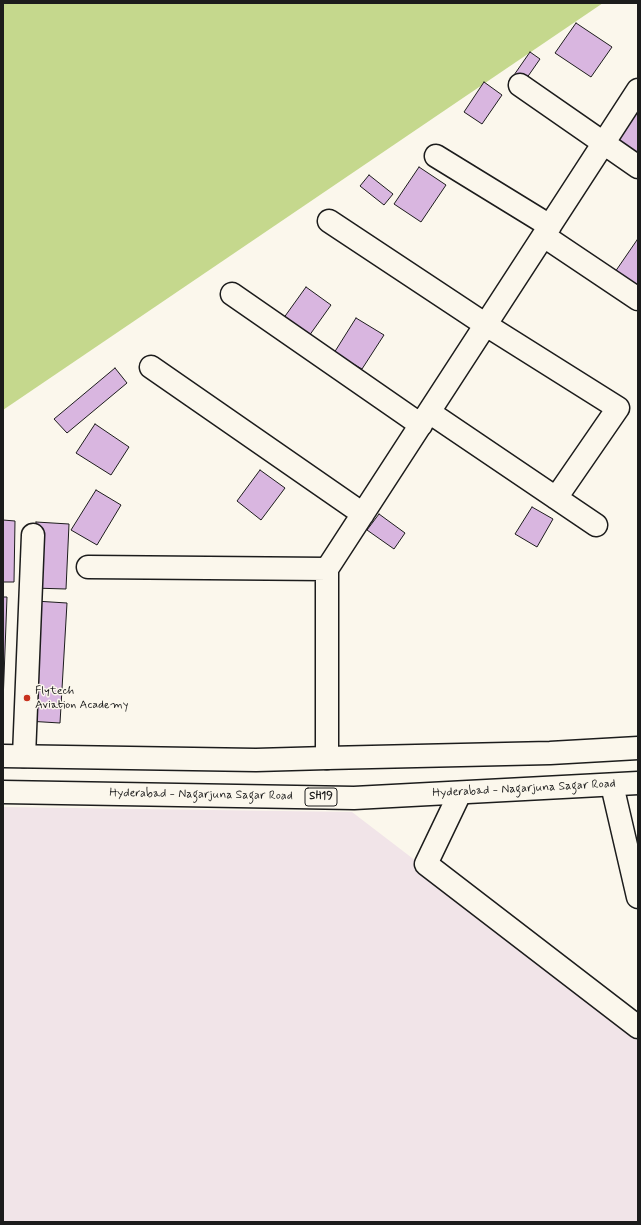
<!DOCTYPE html>
<html>
<head>
<meta charset="utf-8">
<style>
	body { margin:0 }
	#map { position:relative; width:641px; height:1225px; overflow:hidden; background:#fbf7ec; font-family:Mynerve,sans-serif }
	canvas { display:block }
	.frame { position:absolute; inset:0; border:4px solid #1c1c1c; pointer-events:none }
</style>
</head>
<body>
<div id="map">
<canvas width="641" height="1225"></canvas>
<div class="frame"></div>
</div>
<script>
const c = document.querySelector('canvas').getContext('2d');
c.lineJoin = 'round';
function paint(path, color) {
  c.fillStyle = color;
  c.fill(path, 'evenodd');
}
function shape(rows) {
  const path = new Path2D();
  for (const r of rows) {
    path.moveTo(r[0], r[1]);
    for (let i = 2; i < r.length; i += 2) path.lineTo(r[i], r[i + 1]);
  }
  return path;
}
function trace(path, color, width, dash) {
  c.strokeStyle = color;
  c.lineWidth = width;
  c.lineCap = dash ? 'butt' : 'round';
  c.setLineDash(dash || []);
  c.stroke(path);
}
function write(font, color, halo, rows, align = 'center') {
  c.font = font + ' Mynerve,sans-serif';
  c.lineWidth = 3;
  c.setLineDash([]);
  c.textBaseline = 'middle';
  c.strokeStyle = halo;
  c.fillStyle = color;
  for (const [text, x, y, turn = 0] of rows) {
    c.save();
    c.translate(x, y);
    c.rotate((+turn || 0) * Math.PI / 180);
    c.textAlign = isNaN(turn) ? turn : align;
    if (halo) c.strokeText(text, 0, 0);
    c.fillText(text, 0, 0);
    c.restore();
  }
}
const built = shape([
	[3,807,352,812,638,1031,638,1222,3,1222]
]);
const green = shape([
	[3,3,603,3,3,410]
]);
const building = shape([
	[576,23,612,47,591,77,555,53,576,23],
	[530,52,540,59,524,82,514,75,530,52],
	[484,82,502,95,482,124,464,112,484,82],
	[638,109,638,154,616,142,638,109],
	[419,167,446,185,421,222,394,204,419,167],
	[369,175,393,194,384,205,360,186,369,175],
	[637,240,638,240,638,287,615,272,637,240],
	[306,287,331,305,309,336,283,319,306,287],
	[356,318,384,335,362,369,334,353,356,318],
	[115,368,127,383,67,433,54,419,115,368],
	[95,424,129,447,111,475,76,453,95,424],
	[260,470,285,488,261,520,237,501,260,470],
	[96,490,121,505,97,545,71,530,96,490],
	[532,507,553,519,537,547,515,534,532,507],
	[379,514,405,533,394,549,367,530,379,514],
	[3,520,15,521,14,582,3,582,3,520],
	[36,522,69,524,66,589,33,588,36,522],
	[3,597,7,597,3,703,3,597],
	[35,601,67,603,60,723,27,721,35,601]
]);
const minor = shape([
	[520,85,638,167],
	[436,156,550,226],
	[329,221,486,325,618,408,556,498],
	[544,236,638,299],
	[232,294,421,425],
	[151,367,363,514],
	[429,412,596,525],
	[88,567,327,569],
	[24,756,33,535],
	[327,758,327,569,638,90],
	[612,785,638,897],
	[460,793,426,864,638,1027]
]);
const major = shape([
	[3,756,256,760,327,758,550,753,638,748],
	[3,792,354,798,638,783]
]);
const markers = [
	[27,698,4,"#c8321e"]
];
const shields = [
	[321,797,32]
];
const shieldNames = [
	["SH19",321,797]
];
const poiNames = [
	["Flytech",35,691],
	["Aviation Academy",35,705]
];
const streetNames = [
	["Hyderabad - Nagarjuna Sagar Road",524,789,-3],
	["Hyderabad - Nagarjuna Sagar Road",201,795,1]
];
paint(built, '#f1e4e8');
paint(green, '#c5d88d');
paint(building, '#d9b6e0');
trace(building, '#1c1c1c', 1);
trace(minor, '#1c1c1c', 25);
trace(major, '#1c1c1c', 25);
trace(minor, '#fbf7ec', 22);
trace(major, '#fbf7ec', 22);
for (const [x, y, r, color] of markers) {
  const dot = new Path2D();
  dot.arc(x, y, r, 0, 2 * Math.PI);
  c.fillStyle = color;
  c.fill(dot);
  trace(dot, '#fbf7ec', 1.5);
}
for (const [x, y, w] of shields) {
  const box = new Path2D();
  box.roundRect(x - w / 2, y - 9, w, 18, 3);
  c.fillStyle = '#fbf7ec';
  c.fill(box);
  trace(box, '#1c1c1c', 1);
}
write('bold 11px', '#1c1c1c', null, shieldNames);
write('12px', '#1c1c1c', '#fbf7ec', poiNames, 'left');
write('12px', '#1c1c1c', '#fbf7ec', streetNames);
</script>
</body>
</html>
